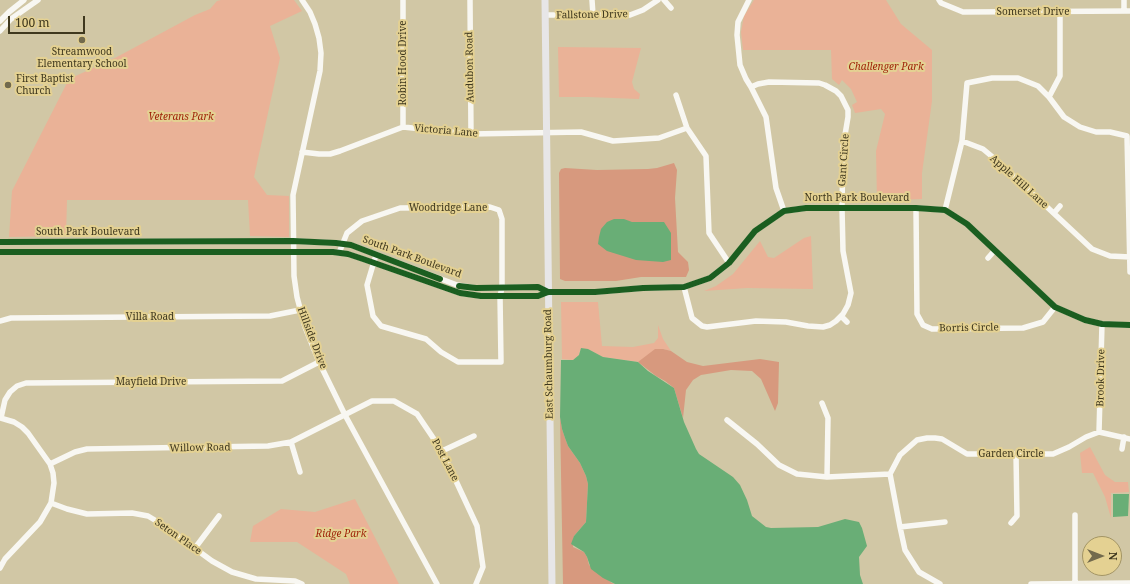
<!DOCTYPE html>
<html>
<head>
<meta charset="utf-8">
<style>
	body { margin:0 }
	#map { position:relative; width:1130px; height:584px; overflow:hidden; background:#d1c7a5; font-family:"Noto Serif",serif }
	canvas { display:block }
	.north { position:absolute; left:1082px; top:536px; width:40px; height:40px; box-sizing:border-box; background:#e4d192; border:1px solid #a29464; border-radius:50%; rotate:90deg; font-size:11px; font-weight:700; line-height:16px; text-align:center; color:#3f381e }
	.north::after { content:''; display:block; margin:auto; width:14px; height:18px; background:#726a4d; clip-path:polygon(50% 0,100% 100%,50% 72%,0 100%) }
	.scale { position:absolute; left:8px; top:16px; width:77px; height:18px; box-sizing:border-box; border:2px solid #3f381e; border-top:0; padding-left:5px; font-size:12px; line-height:14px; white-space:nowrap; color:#3f381e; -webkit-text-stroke:3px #e4d192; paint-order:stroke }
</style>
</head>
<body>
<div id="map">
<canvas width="1130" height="584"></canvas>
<div class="north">N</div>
<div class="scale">100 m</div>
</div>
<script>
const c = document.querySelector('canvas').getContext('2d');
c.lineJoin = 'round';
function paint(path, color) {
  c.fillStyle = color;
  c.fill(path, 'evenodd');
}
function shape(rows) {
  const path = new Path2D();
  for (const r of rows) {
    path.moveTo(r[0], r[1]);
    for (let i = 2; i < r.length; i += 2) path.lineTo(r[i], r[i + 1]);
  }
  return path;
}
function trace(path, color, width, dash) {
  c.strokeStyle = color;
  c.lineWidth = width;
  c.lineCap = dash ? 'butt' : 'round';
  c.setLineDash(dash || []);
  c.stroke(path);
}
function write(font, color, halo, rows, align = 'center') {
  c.font = font + ' "Noto Serif",serif';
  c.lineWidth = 4;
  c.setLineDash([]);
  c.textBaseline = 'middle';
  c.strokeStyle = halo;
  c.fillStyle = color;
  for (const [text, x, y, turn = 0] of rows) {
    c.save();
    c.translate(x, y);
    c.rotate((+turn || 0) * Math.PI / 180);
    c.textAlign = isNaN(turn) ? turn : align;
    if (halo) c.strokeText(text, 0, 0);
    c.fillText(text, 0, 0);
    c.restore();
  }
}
const green = shape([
	[221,0,294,0,302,11,270,26,280,58,254,177,267,195,289,196,289,237,250,236,248,200,67,200,66,236,9,237,12,191,69,79,115,58,195,15,210,9,217,1],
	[754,0,886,0,901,24,932,50,932,101,922,173,922,199,877,201,876,151,885,114,881,109,855,113,852,105,857,102,851,89,842,80,839,85,832,79,831,50,743,50,741,32,744,16],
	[558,47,641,48,632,82,634,89,640,94,639,99,588,97,559,97],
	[811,236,813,289,747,288,704,291,716,286,733,274,760,241,768,257,774,258,804,238],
	[561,302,598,302,602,346,633,347,654,343,658,338,658,325,663,339,671,351,663,349,639,362,603,357,588,349,580,350,579,355,573,360,562,359],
	[1090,447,1105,475,1115,482,1128,482,1129,492,1111,493,1111,518,1105,497,1093,473,1082,473,1080,453],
	[355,499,399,584,350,584,346,574,297,542,250,542,253,526,281,509,315,512]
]);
const forest = shape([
	[674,163,677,170,675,198,678,252,688,262,689,270,686,277,641,277,616,281,565,281,560,279,559,173,561,169,565,168,597,170,648,169,657,168],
	[655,349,663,349,671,351,687,362,703,366,760,359,779,362,778,403,775,411,761,379,752,371,731,370,701,375,693,380,686,390,683,418,674,388,665,381,656,376,638,362],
	[560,417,562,429,565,438,568,446,580,463,586,476,588,484,586,522,574,536,573,547,584,552,587,557,589,565,612,583,615,584,563,584]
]);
const water = shape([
	[614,219,624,219,632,222,664,222,671,233,671,260,663,262,636,260,607,251,598,244,599,237,601,229,607,222],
	[581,348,588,349,603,357,638,362,648,371,674,388,684,422,696,449,699,454,733,477,740,485,747,500,752,516,766,527,771,528,818,527,845,519,859,522,862,528,867,546,859,557,860,575,863,584,615,584,603,578,591,569,587,557,584,552,571,544,574,536,586,522,588,484,586,476,580,463,568,446,565,438,562,429,560,417,561,360,573,360,579,355],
	[1113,494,1129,494,1128,516,1113,517]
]);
const minor = shape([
	[302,0,310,12,315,24,319,38,321,53,320,71,293,195,294,276,297,297,305,327,319,362,345,415,437,584],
	[403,0,403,127],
	[470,0,471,134],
	[592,0,593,15],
	[664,0,671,8],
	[749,0,738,22,737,35,740,65,746,79,751,87,766,117,776,188,784,211],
	[939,0,941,3,963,12,1130,11],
	[1124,0,1124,11],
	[545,15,630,15,643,10,658,0],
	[0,21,9,12,24,0],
	[0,31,11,19,38,0],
	[676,95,687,128,706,156,709,233,729,263],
	[1049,97,1060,76,1060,12],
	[962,141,983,149,1001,164,1092,249,1110,256,1130,257],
	[302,152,319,154,330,154,340,151,403,127,471,134,581,132,613,141,659,138,687,128],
	[916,208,917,314,923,325,932,329,1023,328,1043,322,1055,307],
	[945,210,962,141,967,83,992,78,1018,78,1038,86,1049,97,1064,117,1080,127,1096,132,1110,132,1127,136,1130,272],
	[1054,213,1060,206],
	[0,242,293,241,336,243,351,245,457,285,476,288,538,287,548,292],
	[0,252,333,252,348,254,363,259,460,293,481,296,538,296,548,292,595,292,643,288,684,287,710,278,729,263,755,231,784,211,806,208,916,208,945,210,967,224,1055,307,1085,320,1102,324,1130,325],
	[339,253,347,233,362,221,400,208,490,207,499,210,502,219,502,288,500,296,501,362,458,362,441,352,426,339,381,326,373,316,367,285,376,255],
	[988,258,995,250],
	[684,287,692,318,702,326,707,327,756,321,786,322,808,326,823,327,830,325,836,321,843,314,848,305,851,293,843,251,842,208,843,147,848,117,848,110,841,96,836,91,825,85,819,83,769,82,758,84,751,87],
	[841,316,847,322],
	[0,321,11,318,270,316,300,310],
	[822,403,828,418,827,477],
	[0,418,14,422,22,427,28,433,50,464,53,473,54,483,51,503,40,522,5,559,0,568],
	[1,418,5,400,10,392,17,386,26,383,282,381,319,362],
	[727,420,757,444,779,465,797,474,827,477,890,474],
	[1099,432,1102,324],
	[291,442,300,472],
	[1122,449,1124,437],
	[442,451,474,436],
	[50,464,75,452,87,449,268,446,291,442,372,401,394,401,417,414,442,451,477,526,483,567,476,584],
	[51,503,67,509,87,514,132,513,148,516,163,525,212,561,232,572,256,579,295,581,302,584],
	[1075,515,1075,583],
	[1011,523,1017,516,1016,454],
	[900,527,945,522],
	[195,548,219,516],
	[940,584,919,572,905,550,900,527,890,474,900,455,917,440,927,438,935,438,942,439,967,454,1053,454,1069,447,1086,437,1099,432,1130,439],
	[1031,584,1130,583]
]);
const major = shape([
	[545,0,552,584]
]);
const cycleway = shape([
	[0,242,293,241,336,243,351,245,440,279],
	[0,252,333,252,348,254,363,259,460,293,481,296,538,296,548,292,595,292,643,288,684,287,710,278,729,263,755,231,784,211,806,208,916,208,945,210,967,224,1055,307,1085,320,1102,324,1130,325],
	[459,286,476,288,538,287,548,292]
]);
const markers = [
	[82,40,4,"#726a4d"],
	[8,85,4,"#726a4d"]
];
const streetNames = [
	["Somerset Drive",1033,12],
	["Fallstone Drive",592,15,-1],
	["Robin Hood Drive",403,63,-90],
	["Audubon Road",470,67,-91],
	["Victoria Lane",446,131,5],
	["Gant Circle",844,160,-86],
	["Apple Hill Lane",1019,182,42],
	["North Park Boulevard",857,198],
	["Woodridge Lane",448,208],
	["South Park Boulevard",88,232],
	["South Park Boulevard",412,257,20],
	["Villa Road",150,317],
	["Borris Circle",969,328,-1],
	["Hillside Drive",312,338,69],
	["East Schaumburg Road",549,364,-91],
	["Brook Drive",1101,378,-89],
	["Mayfield Drive",151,382],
	["Willow Road",200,448,-1],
	["Garden Circle",1011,454],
	["Post Lane",445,460,62],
	["Seton Place",178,537,35]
];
const poiNames = [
	["Streamwood",82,52],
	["Elementary School",82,64],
	["First Baptist",16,79,"left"],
	["Church",16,91,"left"]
];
const parkNames = [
	["Challenger Park",886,67],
	["Veterans Park",181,117],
	["Ridge Park",341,534]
];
paint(green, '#eab297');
paint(forest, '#d7997e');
paint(water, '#69ae76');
trace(minor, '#f8f7f2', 5.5);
trace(major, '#e7e6e7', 7);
trace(cycleway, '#1b5e20', 6);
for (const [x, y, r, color] of markers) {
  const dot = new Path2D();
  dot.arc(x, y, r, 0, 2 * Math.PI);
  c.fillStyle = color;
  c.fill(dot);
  trace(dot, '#e4d192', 1.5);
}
write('10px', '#3f381e', '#e4d192', streetNames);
write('10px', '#3f381e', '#e4d192', poiNames);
write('italic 10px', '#9d1f05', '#e4d192', parkNames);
</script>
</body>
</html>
